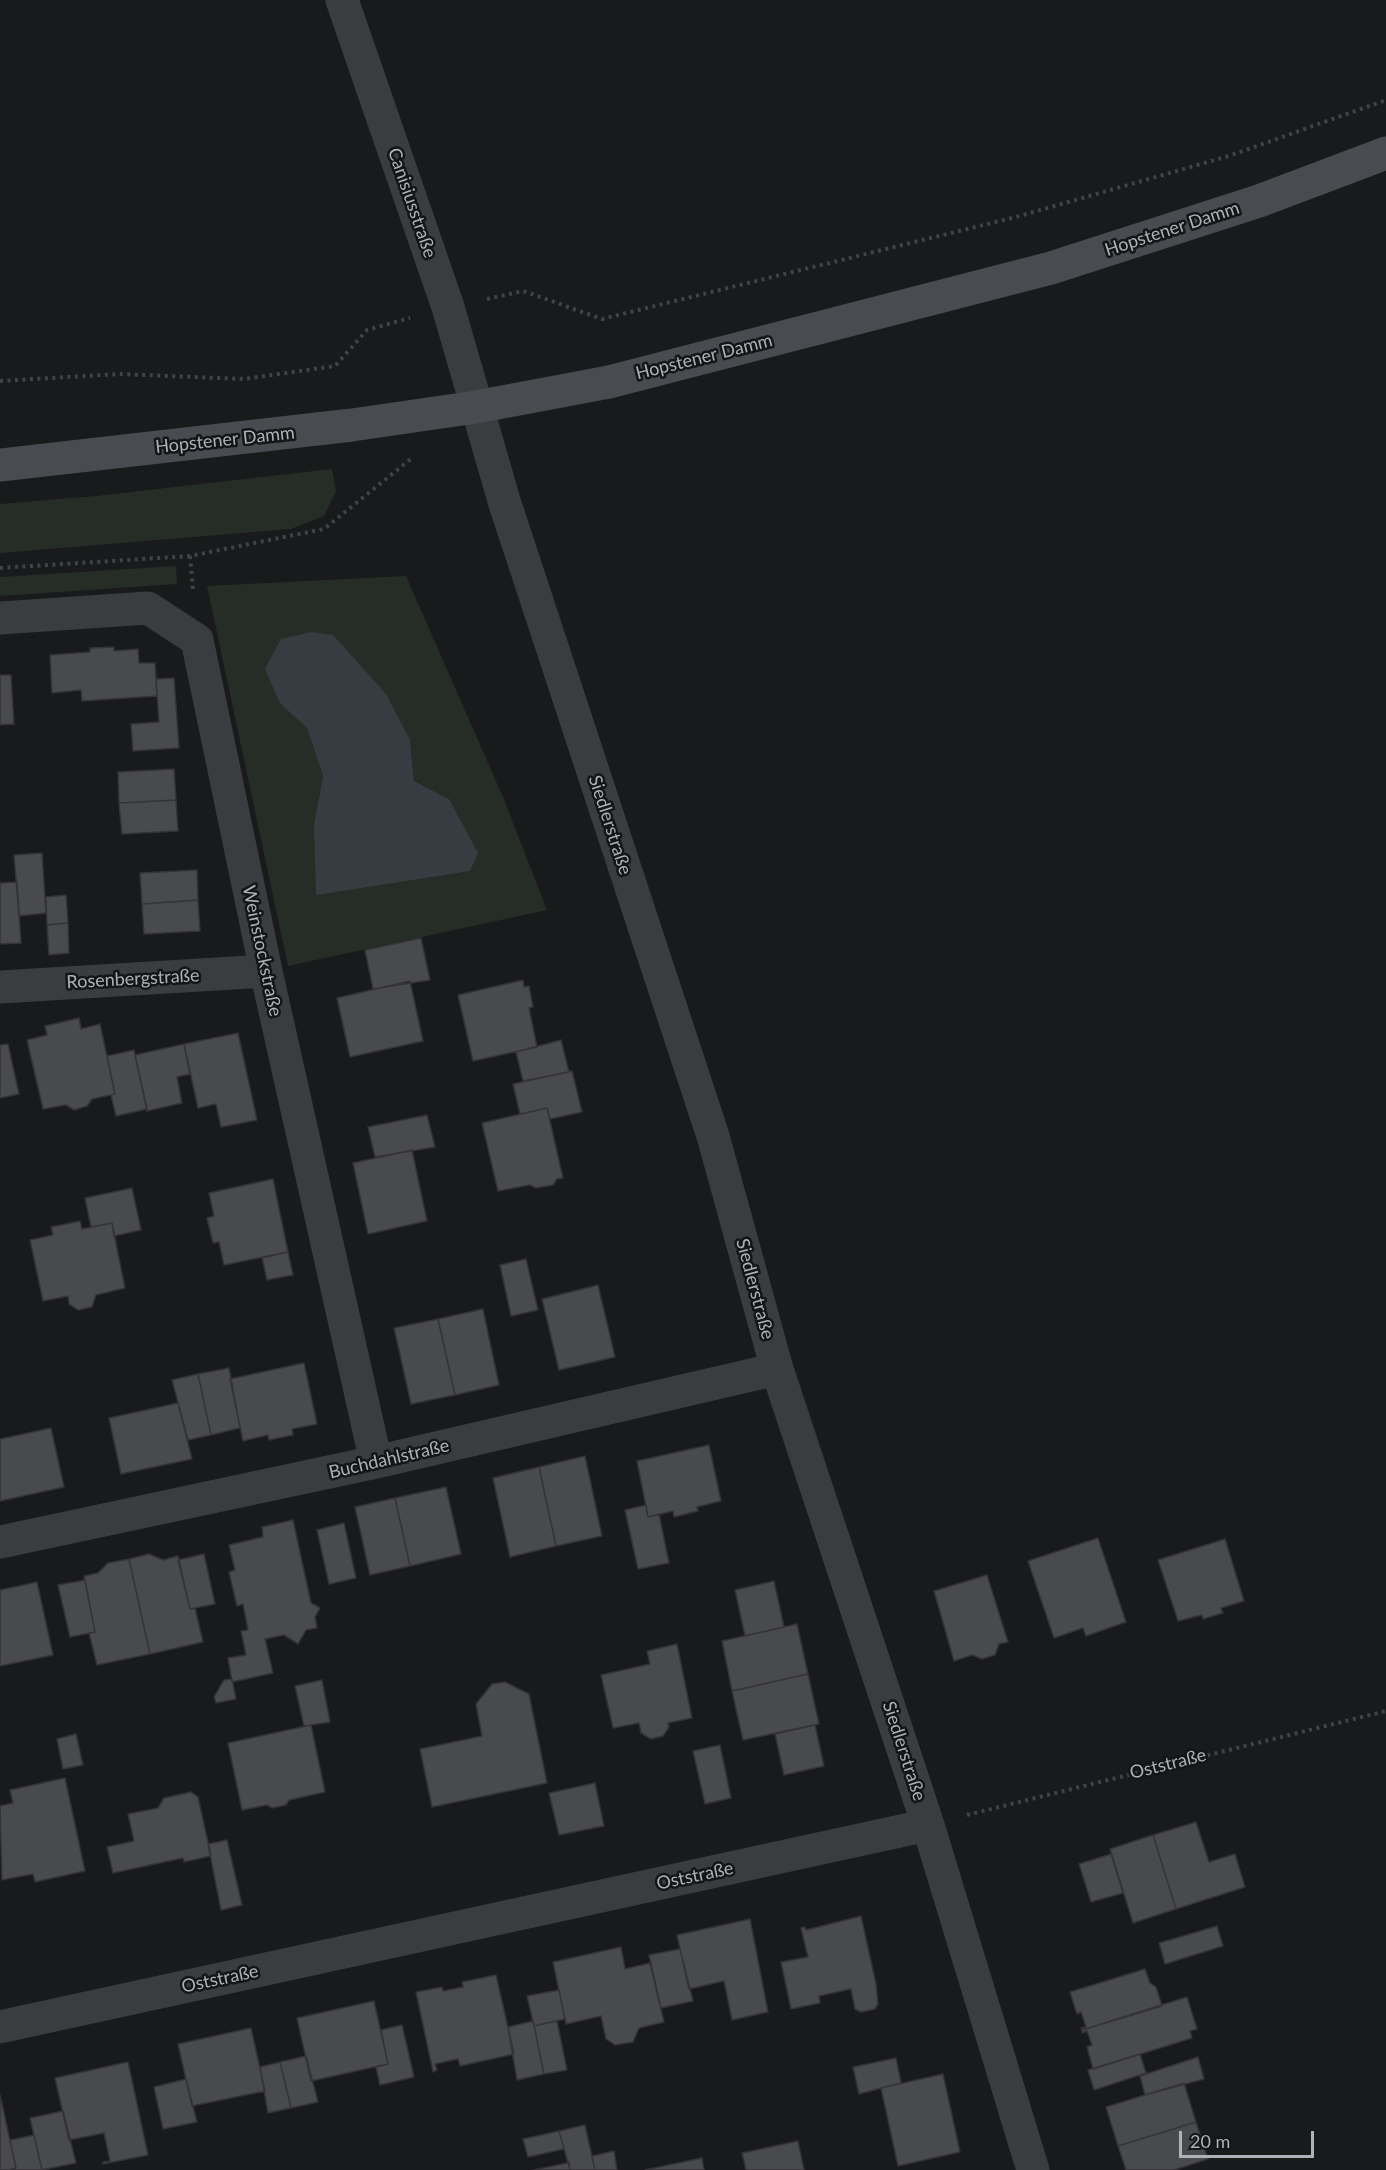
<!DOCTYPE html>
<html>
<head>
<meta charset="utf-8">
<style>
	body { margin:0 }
	#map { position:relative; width:1386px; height:2170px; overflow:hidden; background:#191a1b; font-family:Lato,sans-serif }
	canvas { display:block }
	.scale { position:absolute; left:1179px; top:2131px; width:135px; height:27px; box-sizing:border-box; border:3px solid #adb2b9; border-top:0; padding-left:8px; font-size:18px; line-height:21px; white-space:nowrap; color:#adb2b9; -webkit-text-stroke:4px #141516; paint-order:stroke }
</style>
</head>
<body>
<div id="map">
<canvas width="1386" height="2170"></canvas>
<div class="scale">20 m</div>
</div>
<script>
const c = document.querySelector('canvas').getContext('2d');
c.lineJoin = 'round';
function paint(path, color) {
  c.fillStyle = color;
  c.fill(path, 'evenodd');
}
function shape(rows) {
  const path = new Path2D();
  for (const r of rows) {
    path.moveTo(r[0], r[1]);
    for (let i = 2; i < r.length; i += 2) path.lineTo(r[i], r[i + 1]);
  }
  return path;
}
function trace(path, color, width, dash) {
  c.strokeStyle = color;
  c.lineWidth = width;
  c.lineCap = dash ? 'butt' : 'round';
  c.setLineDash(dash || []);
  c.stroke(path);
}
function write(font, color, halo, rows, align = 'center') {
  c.font = font + ' Lato,sans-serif';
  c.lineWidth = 5;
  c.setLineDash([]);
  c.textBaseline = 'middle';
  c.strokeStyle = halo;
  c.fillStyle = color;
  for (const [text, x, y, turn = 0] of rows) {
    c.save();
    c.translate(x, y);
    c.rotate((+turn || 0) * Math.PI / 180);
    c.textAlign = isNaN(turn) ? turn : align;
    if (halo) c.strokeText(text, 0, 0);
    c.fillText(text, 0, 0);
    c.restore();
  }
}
const green = shape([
	[332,469,336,491,324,516,291,529,0,553,0,504,96,496],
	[176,566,177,584,0,596,0,577],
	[406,576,503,797,547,910,288,966,207,586],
	[307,728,410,740,414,781,449,799,314,824,323,776]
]);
const water = shape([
	[311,632,333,635,386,694,410,740,414,781,449,799,478,853,470,871,316,895,314,824,323,776,307,728,280,703,265,669,281,639]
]);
const building = shape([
	[114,647,114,651,138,649,139,663,155,663,157,696,82,701,81,690,52,693,50,655,90,652,90,648,114,647],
	[0,675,11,675,14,724,0,725,0,675],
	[174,678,179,748,133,751,131,724,159,722,156,679,174,678],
	[174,769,176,800,119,803,118,772,174,769],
	[176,800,178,831,122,834,119,803,176,800],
	[42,853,46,913,19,916,14,855,42,853],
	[197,870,198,900,142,904,140,873,197,870],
	[17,882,21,943,0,944,0,883,17,882],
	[66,895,68,923,47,925,46,897,66,895],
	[198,900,200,931,144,934,142,904,198,900],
	[68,923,69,953,49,955,47,925,68,923],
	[421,938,430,980,373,989,365,950,421,938],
	[523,980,524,987,529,986,533,1007,529,1008,537,1047,473,1061,458,995,523,980],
	[410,981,423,1041,350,1057,337,998,410,981],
	[79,1018,81,1029,100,1024,115,1094,92,1099,87,1106,74,1110,66,1105,43,1109,27,1040,47,1035,45,1026,79,1018],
	[238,1033,257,1120,221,1127,216,1104,198,1108,184,1044,238,1033],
	[561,1040,569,1072,523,1081,516,1052,561,1040],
	[8,1044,19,1094,0,1098,0,1045,8,1044],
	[184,1044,190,1074,177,1077,182,1103,147,1111,135,1055,184,1044],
	[134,1050,147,1109,116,1116,111,1095,115,1094,107,1056,134,1050],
	[572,1071,582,1112,550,1119,547,1108,520,1114,513,1084,572,1071],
	[547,1108,563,1178,557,1179,553,1185,536,1188,530,1185,498,1191,482,1123,547,1108],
	[427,1115,435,1147,375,1157,368,1127,427,1115],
	[412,1150,427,1221,368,1234,353,1163,412,1150],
	[273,1179,288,1252,224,1265,219,1242,213,1243,207,1218,214,1216,209,1193,273,1179],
	[132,1188,141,1230,114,1236,112,1223,91,1227,85,1198,132,1188],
	[80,1221,82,1229,112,1223,125,1288,96,1295,92,1307,78,1310,69,1304,68,1296,43,1301,30,1240,53,1235,51,1227,80,1221],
	[288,1252,293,1275,267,1280,262,1258,288,1252],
	[526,1259,538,1310,511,1316,500,1265,526,1259],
	[598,1285,615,1357,559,1370,542,1299,598,1285],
	[483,1309,499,1385,455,1395,438,1319,483,1309],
	[438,1319,455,1395,411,1404,394,1328,438,1319],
	[304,1363,317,1424,292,1429,293,1435,269,1440,268,1435,243,1441,230,1379,304,1363],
	[229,1368,240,1428,211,1435,198,1374,229,1368],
	[198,1374,211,1435,188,1440,172,1380,198,1374],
	[178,1403,192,1459,121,1474,109,1418,178,1403],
	[51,1428,64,1487,0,1501,0,1439,51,1428],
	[709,1445,721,1501,697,1507,698,1511,674,1517,673,1511,648,1517,637,1461,709,1445],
	[585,1456,602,1536,556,1546,539,1467,585,1456],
	[539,1467,556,1546,510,1557,493,1478,539,1467],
	[446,1487,461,1554,410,1566,395,1498,446,1487],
	[395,1498,410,1566,370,1575,355,1507,395,1498],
	[646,1505,648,1517,659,1514,669,1563,638,1569,625,1510,646,1505],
	[293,1520,311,1603,320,1608,315,1617,317,1628,306,1630,298,1644,284,1635,265,1639,273,1673,232,1682,228,1658,246,1655,241,1631,248,1630,243,1604,237,1606,229,1572,235,1570,229,1545,263,1537,262,1527,293,1520],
	[344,1523,356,1578,329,1584,317,1530,344,1523],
	[1098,1538,1126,1622,1086,1636,1083,1628,1054,1638,1028,1561,1098,1538],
	[1225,1539,1244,1601,1221,1608,1223,1613,1203,1619,1202,1615,1178,1621,1158,1560,1225,1539],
	[149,1554,163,1560,178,1556,190,1609,195,1608,203,1642,150,1654,129,1559,149,1554],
	[204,1554,215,1604,190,1609,178,1560,204,1554],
	[129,1559,150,1654,97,1665,89,1633,95,1632,84,1576,98,1573,108,1563,129,1559],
	[987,1575,1008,1642,999,1644,995,1655,982,1659,972,1655,954,1661,934,1591,987,1575],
	[85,1580,95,1632,70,1637,58,1585,85,1580],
	[774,1581,784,1627,745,1636,735,1590,774,1581],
	[37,1582,53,1655,0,1666,0,1590,37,1582],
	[797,1624,808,1674,732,1691,722,1641,797,1624],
	[677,1644,692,1718,668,1723,669,1727,663,1736,651,1739,641,1733,639,1723,613,1728,601,1675,650,1664,647,1651,677,1644],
	[808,1674,819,1724,743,1740,732,1691,808,1674],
	[232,1679,236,1699,216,1703,214,1697,224,1680,232,1679],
	[322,1680,330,1722,304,1726,295,1686,322,1680],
	[505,1682,529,1694,547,1783,432,1807,420,1749,482,1736,476,1704,492,1684,505,1682],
	[311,1725,325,1792,289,1800,286,1805,272,1808,267,1805,242,1810,228,1743,311,1725],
	[815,1725,824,1766,784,1775,775,1734,815,1725],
	[76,1734,83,1765,63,1769,57,1739,76,1734],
	[720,1745,731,1798,705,1804,693,1751,720,1745],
	[65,1778,85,1871,35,1882,33,1874,2,1880,0,1806,13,1803,10,1790,65,1778],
	[595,1783,604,1826,559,1835,549,1793,595,1783],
	[191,1792,198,1797,211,1856,184,1862,183,1858,113,1873,107,1847,134,1841,128,1814,158,1808,164,1798,191,1792],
	[1196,1822,1209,1862,1235,1854,1245,1887,1176,1909,1153,1835,1196,1822],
	[1153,1835,1176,1909,1133,1923,1110,1849,1153,1835],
	[227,1840,242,1905,221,1910,208,1844,227,1840],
	[1111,1854,1123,1893,1091,1902,1079,1864,1111,1854],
	[861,1916,876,1984,878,2004,875,2009,861,2012,855,2009,851,1989,819,1996,820,2003,791,2009,781,1962,808,1957,801,1928,805,1927,806,1930,861,1916],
	[750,1919,768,2012,732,2020,724,1981,689,1989,677,1935,750,1919],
	[1217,1926,1223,1946,1165,1964,1159,1943,1217,1926],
	[621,1947,625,1969,650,1963,664,2022,639,2028,633,2042,615,2045,606,2039,601,2016,566,2024,553,1962,621,1947],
	[680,1949,693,2001,661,2008,649,1955,680,1949],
	[1145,1969,1150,1983,1156,1987,1162,2006,1082,2030,1081,2028,1086,2027,1081,2012,1077,2014,1070,1992,1145,1969],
	[496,1975,514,2054,460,2066,458,2059,435,2064,437,2070,433,2072,416,1992,442,1987,443,1991,463,1987,462,1982,496,1975],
	[559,1990,565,2019,534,2026,527,1996,559,1990],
	[1187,1997,1197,2029,1190,2031,1192,2038,1093,2069,1087,2047,1092,2045,1087,2031,1082,2033,1082,2030,1187,1997],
	[374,2001,388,2064,311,2081,297,2018,374,2001],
	[533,2021,544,2074,517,2080,508,2027,533,2021],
	[557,2021,567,2070,544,2074,534,2026,557,2021],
	[402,2025,414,2077,380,2085,376,2067,388,2064,381,2030,402,2025],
	[251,2028,265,2091,192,2106,178,2044,251,2028],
	[1140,2054,1146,2073,1094,2090,1088,2070,1140,2054],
	[306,2056,318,2102,291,2108,280,2062,306,2056],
	[1198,2057,1204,2079,1145,2095,1140,2076,1198,2057],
	[896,2058,901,2083,859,2094,853,2067,896,2058],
	[128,2062,148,2155,103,2164,103,2162,110,2161,104,2133,69,2140,55,2078,128,2062],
	[280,2062,291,2108,268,2113,260,2067,280,2062],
	[943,2074,960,2152,898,2166,881,2088,943,2074],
	[186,2079,197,2122,163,2129,154,2087,186,2079],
	[1184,2083,1196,2122,1118,2146,1106,2107,1184,2083],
	[0,2095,16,2168,9,2170,0,2170,0,2095],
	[63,2111,76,2163,42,2170,30,2118,63,2111],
	[1196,2122,1208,2159,1174,2170,1126,2170,1118,2146,1196,2122],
	[585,2125,595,2170,570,2170,559,2131,585,2125],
	[559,2131,564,2149,528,2157,523,2139,559,2131],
	[34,2135,42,2170,14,2170,16,2168,10,2140,34,2135],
	[798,2141,804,2170,746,2170,742,2153,798,2141],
	[614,2151,617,2170,595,2170,592,2156,614,2151],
	[702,2158,704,2170,645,2170,702,2158],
	[569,2162,570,2170,534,2170,567,2163,569,2162]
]);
const path = shape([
	[487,299,523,291,602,319,1016,217,1229,156,1386,100],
	[0,381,119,374,244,379,335,366,367,330,410,318],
	[190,556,193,589],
	[0,568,190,556,324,529,412,458],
	[967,1815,1386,1711]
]);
const street = shape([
	[342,0,448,307,505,504,713,1136,777,1369,928,1825,1033,2170],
	[0,618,148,608,197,640,266,971,376,1462],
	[0,987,266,971],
	[0,1542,376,1462,777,1369],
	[0,2027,928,1825]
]);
const secondary = shape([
	[0,465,352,425,476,407,609,382,1051,268,1259,201,1386,153]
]);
const streetNames = [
	["Canisiusstraße",412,203,71],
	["Hopstener Damm",1172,229,-18],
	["Hopstener Damm",704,357,-14],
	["Hopstener Damm",225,440,-6],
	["Siedlerstraße",610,825,72],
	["Weinstockstraße",262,951,78],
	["Rosenbergstraße",133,979,-3],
	["Siedlerstraße",755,1289,75],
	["Buchdahlstraße",389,1459,-13],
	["Siedlerstraße",904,1751,72],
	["Oststraße",1168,1764,-14],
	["Oststraße",695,1876,-12],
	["Oststraße",220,1979,-12]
];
paint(green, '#262d27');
paint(water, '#353d43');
paint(building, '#494a4d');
trace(building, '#343437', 1.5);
trace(path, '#414347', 4, [3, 4.5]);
trace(street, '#3b3c40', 33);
trace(secondary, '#494b50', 33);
write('18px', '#adb2b9', '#141516', streetNames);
</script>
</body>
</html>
